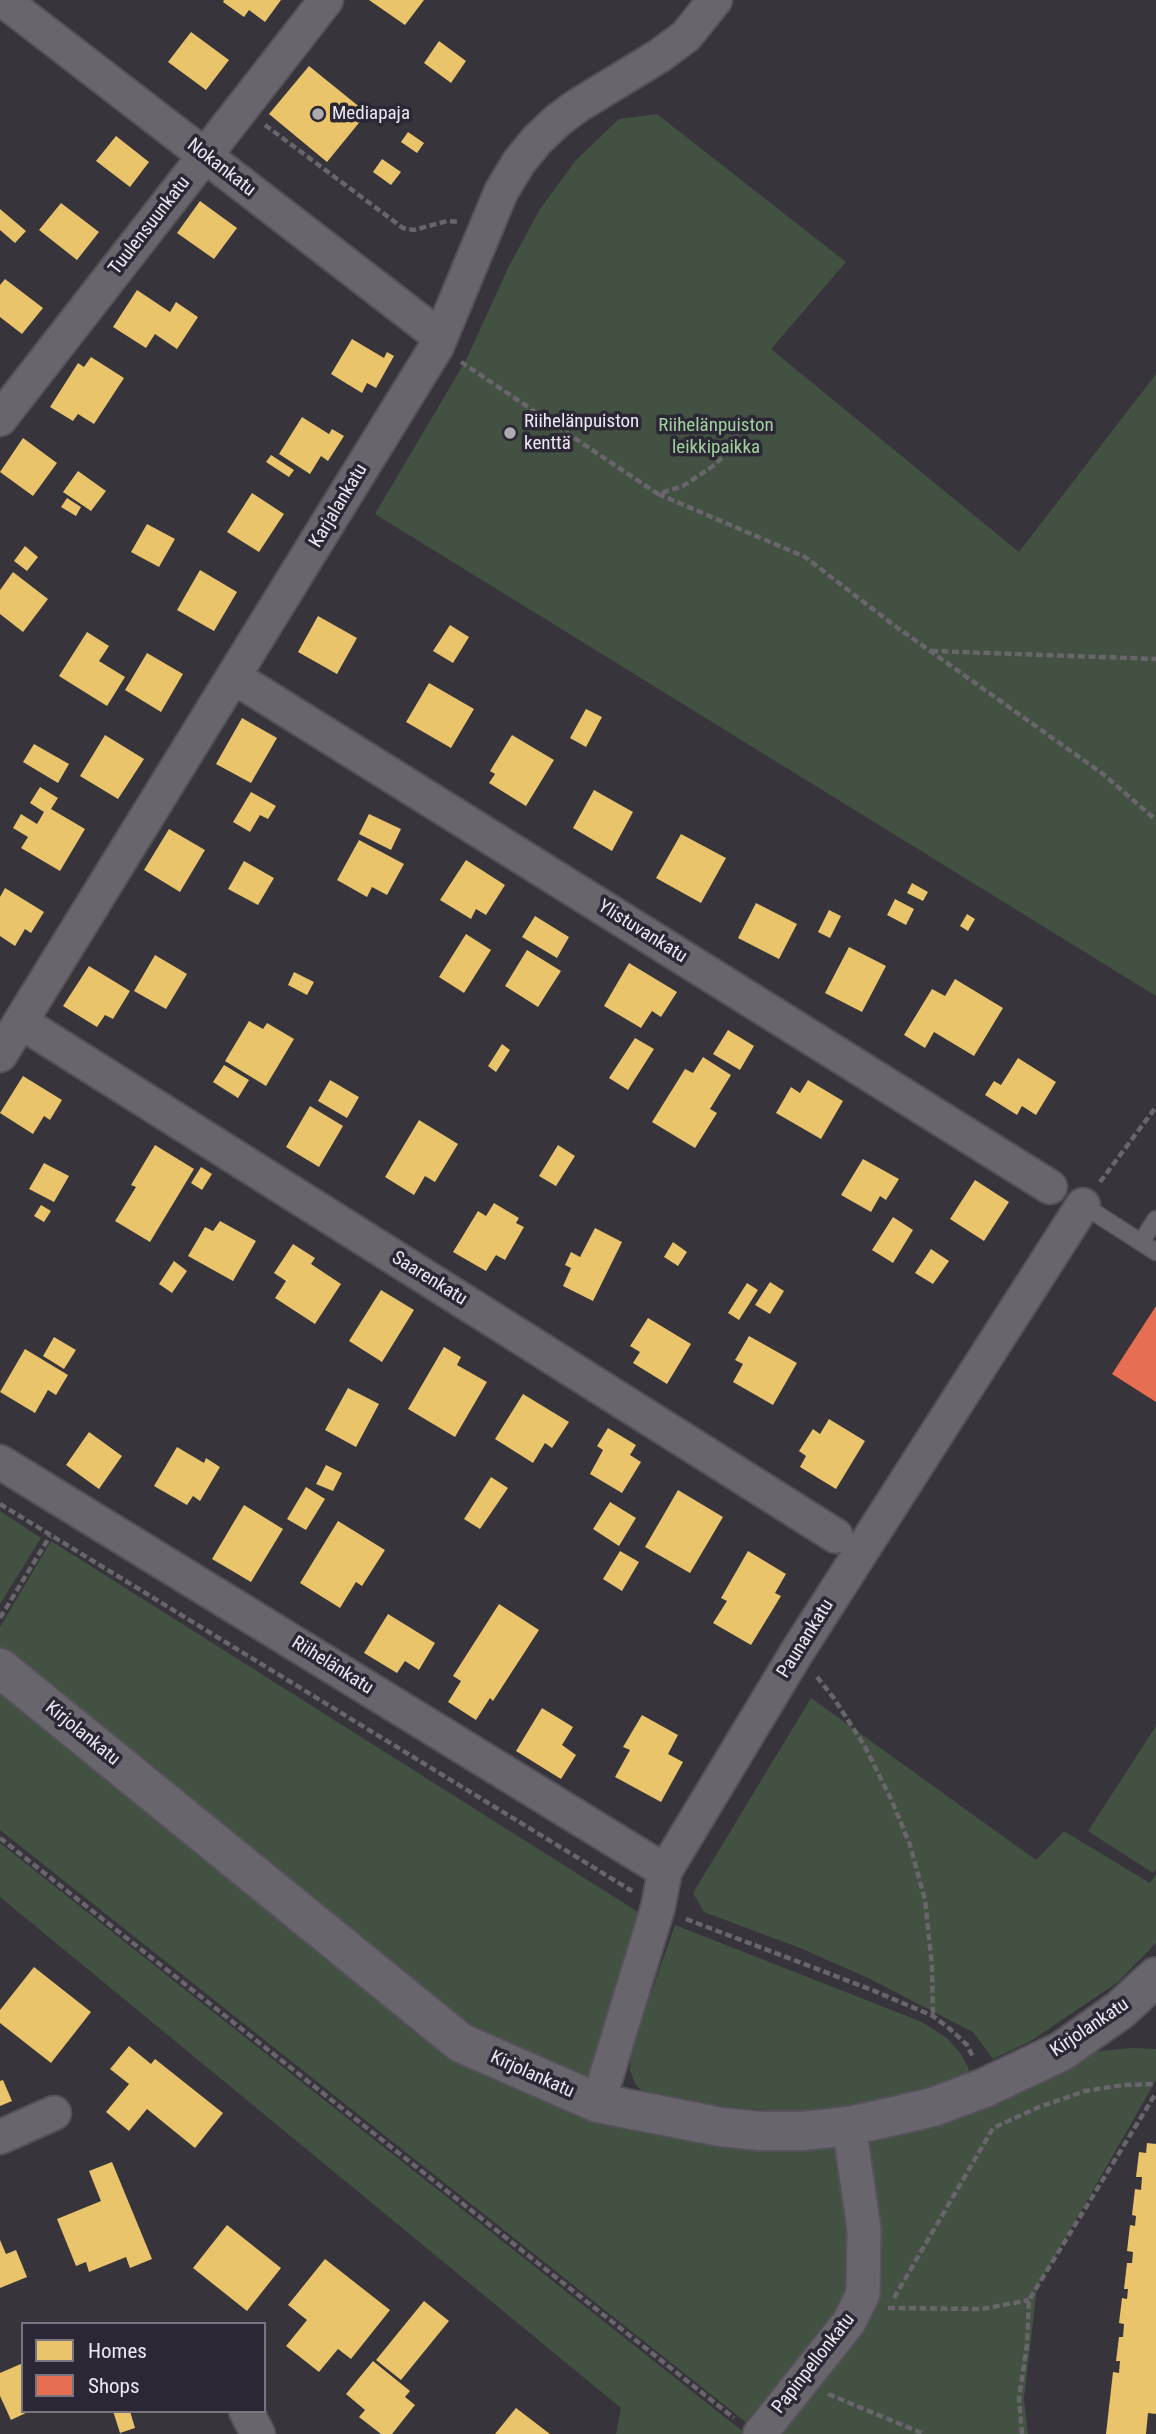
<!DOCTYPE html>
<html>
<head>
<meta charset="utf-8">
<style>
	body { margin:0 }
	#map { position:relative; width:1156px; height:2434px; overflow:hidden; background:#37343b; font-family:"Roboto Condensed",sans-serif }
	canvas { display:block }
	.legend { position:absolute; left:21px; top:2322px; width:245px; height:91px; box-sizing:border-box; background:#2c2734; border:2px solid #797580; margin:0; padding:9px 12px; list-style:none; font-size:21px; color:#ece9f2 }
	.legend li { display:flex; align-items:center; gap:14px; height:35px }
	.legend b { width:35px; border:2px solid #797580 }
</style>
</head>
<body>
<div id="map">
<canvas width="1156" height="2434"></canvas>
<ul class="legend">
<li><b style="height:19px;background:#e9c46a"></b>Homes</li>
<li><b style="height:19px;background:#e76f51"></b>Shops</li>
</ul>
</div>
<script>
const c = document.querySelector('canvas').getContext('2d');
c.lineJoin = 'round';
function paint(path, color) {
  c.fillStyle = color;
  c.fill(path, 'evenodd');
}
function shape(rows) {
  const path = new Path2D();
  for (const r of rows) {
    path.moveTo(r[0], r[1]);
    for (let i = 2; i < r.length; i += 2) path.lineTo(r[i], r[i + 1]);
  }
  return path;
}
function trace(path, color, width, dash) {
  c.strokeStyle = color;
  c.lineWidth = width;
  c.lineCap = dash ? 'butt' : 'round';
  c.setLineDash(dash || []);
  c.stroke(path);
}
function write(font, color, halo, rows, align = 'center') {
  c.font = font + ' "Roboto Condensed",sans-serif';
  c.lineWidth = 7;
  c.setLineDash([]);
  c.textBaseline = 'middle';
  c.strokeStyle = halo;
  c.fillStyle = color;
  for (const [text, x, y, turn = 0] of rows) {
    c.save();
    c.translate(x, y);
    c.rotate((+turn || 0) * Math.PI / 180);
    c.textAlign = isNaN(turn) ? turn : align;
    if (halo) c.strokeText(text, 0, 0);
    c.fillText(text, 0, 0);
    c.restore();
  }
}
const green = shape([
	[657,114,846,262,771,349,1019,552,1156,374,1156,996,375,514,466,360,509,266,540,209,576,160,619,119],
	[0,1511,41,1538,0,1604],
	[51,1541,646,1917,594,2091,464,2039,0,1662,0,1627],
	[0,1676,458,2047,612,2119,782,2152,848,2146,857,2299,757,2431,0,1830],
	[811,1698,1036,1860,1064,1831,1150,1883,1156,1874,1156,1943,1118,1982,1031,2041,993,2059,973,2032,866,1977,800,1948,704,1912,693,1893],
	[1156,1726,1156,1869,1153,1873,1088,1831],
	[0,1843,746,2434,616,2434,621,2408,0,1897],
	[675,1925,922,2022,947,2038,961,2054,969,2069,965,2078,912,2095,837,2110,786,2112,715,2105,646,2095,635,2084,630,2070,631,2050],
	[1132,2048,1156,2049,1156,2080,1037,2288,1024,2399,1028,2434,765,2434,873,2299,852,2132,1065,2054]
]);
const homes = shape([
	[224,0,281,0,265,22,249,10,244,17,223,2],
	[369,0,424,0,405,25],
	[191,32,229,60,206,90,168,62],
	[439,41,466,61,451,83,424,63],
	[309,66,367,113,327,162,269,114],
	[408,132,424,143,417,153,401,142],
	[116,136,149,162,130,187,96,161],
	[382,159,401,172,391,185,373,172],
	[200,201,237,228,214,259,177,233],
	[61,203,99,232,77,260,39,230],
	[0,209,26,231,15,243,0,230],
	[5,279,43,308,22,334,0,317,0,285],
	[137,290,170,312,176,302,198,317,177,349,155,334,146,348,113,327],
	[352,339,384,358,387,352,394,356,376,388,367,383,362,393,331,374],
	[91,357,124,378,94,424,78,414,73,421,50,407,78,363,84,367],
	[302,417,329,434,332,429,344,436,328,461,321,456,310,474,279,454],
	[23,438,57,463,33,496,0,472],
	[271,455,294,470,289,477,266,462],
	[78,471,106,491,91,511,63,492],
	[252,493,284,514,259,552,227,532],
	[67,498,81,507,76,516,61,507],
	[147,524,175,539,159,567,131,552],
	[25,546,38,557,27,571,14,561],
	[200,570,237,592,214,631,177,610],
	[13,572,48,599,23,632,0,614,0,590],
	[318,616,357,638,337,674,298,652],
	[450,625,469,637,453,663,433,651],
	[87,632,109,646,99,661,125,677,107,706,59,676],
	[147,653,183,674,161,712,125,690],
	[429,683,474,709,451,748,406,722],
	[586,709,602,717,586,747,570,738],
	[242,718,277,738,251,783,216,764],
	[105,735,144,759,118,799,80,776],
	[512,735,554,760,526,806,489,783,495,774,490,771],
	[34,744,69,764,58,783,23,762],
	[40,787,58,798,51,809,85,829,60,871,21,848,28,837,13,828,21,814,37,824,44,812,30,803],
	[594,790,633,812,612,851,573,828],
	[251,792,276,806,268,819,260,815,250,832,233,822],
	[369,814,401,829,391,850,359,834],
	[169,829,205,850,180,892,144,870],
	[681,834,726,858,701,903,656,878],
	[359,840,404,864,387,895,372,887,367,897,337,880],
	[466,860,505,885,486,915,476,909,471,919,440,900],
	[244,861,274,878,258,905,228,889],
	[912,883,928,892,923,901,907,893],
	[5,888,44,912,31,933,25,929,15,946,0,936,0,897],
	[895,899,914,909,906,925,887,915],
	[756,903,797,924,779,959,738,938],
	[829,910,841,916,830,938,818,932],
	[967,914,975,919,968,931,960,926],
	[535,916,569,937,557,958,522,937],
	[466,934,491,950,464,993,439,977],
	[849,947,886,966,862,1012,825,993],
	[527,950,561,971,538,1007,505,986],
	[155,955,187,974,166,1009,134,991],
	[629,963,677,992,661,1017,652,1011,641,1028,604,1006],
	[89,966,130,991,113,1019,105,1015,97,1027,63,1006],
	[294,972,314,982,307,995,288,985],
	[955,979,1003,1008,974,1056,934,1032,925,1048,904,1035,932,989,945,996],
	[249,1021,263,1029,267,1023,294,1039,266,1086,225,1061],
	[728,1030,754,1046,740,1070,713,1054],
	[635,1038,654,1049,628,1090,609,1078],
	[502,1044,510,1050,496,1072,488,1066],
	[703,1057,731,1075,710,1109,717,1113,695,1148,652,1122,685,1069,693,1073],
	[1018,1058,1056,1082,1036,1115,1022,1106,1017,1115,985,1095,994,1081,1001,1085],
	[224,1065,249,1080,238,1098,213,1082],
	[23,1076,62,1100,50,1120,44,1116,33,1134,0,1113],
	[330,1080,359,1097,347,1118,318,1101],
	[808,1080,843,1101,821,1139,776,1113,791,1087,800,1093],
	[310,1106,343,1126,319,1167,286,1147],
	[419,1120,458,1144,435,1182,425,1176,414,1195,385,1177],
	[155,1145,194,1169,150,1242,115,1221,136,1187,131,1185],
	[558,1145,575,1156,556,1186,539,1176],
	[863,1159,899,1179,886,1200,880,1196,871,1212,841,1195],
	[44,1163,69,1176,54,1202,29,1189],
	[201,1167,212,1174,202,1190,191,1183],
	[975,1180,1009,1202,984,1241,950,1219],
	[494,1203,519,1218,516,1223,524,1227,505,1260,496,1255,486,1271,453,1252,478,1211,486,1216],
	[41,1205,51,1211,44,1222,34,1216],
	[893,1217,913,1230,893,1263,872,1250],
	[220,1221,256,1241,233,1281,188,1256,205,1227,213,1231],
	[595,1228,622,1242,593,1301,563,1286,571,1268,565,1265,571,1252,580,1257],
	[673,1242,687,1252,678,1266,664,1257],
	[293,1244,315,1258,311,1264,341,1284,315,1324,275,1298,286,1281,274,1273],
	[931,1249,949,1261,933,1284,915,1273],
	[174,1261,187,1271,172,1293,159,1284],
	[770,1282,784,1291,770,1314,755,1305],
	[747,1283,758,1290,739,1320,728,1313],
	[381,1290,414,1310,382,1362,349,1341],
	[648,1318,691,1344,667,1384,633,1363,640,1352,630,1346],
	[749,1336,797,1363,773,1405,733,1382,743,1364,735,1360],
	[54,1337,76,1350,64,1369,43,1356],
	[444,1347,461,1357,457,1365,487,1382,455,1437,408,1409],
	[25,1349,68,1375,56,1395,48,1390,35,1413,0,1392],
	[348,1388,379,1404,356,1447,325,1430],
	[523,1394,569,1422,552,1448,545,1443,533,1463,495,1439],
	[829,1419,865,1441,836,1489,800,1467,806,1456,799,1451,813,1429,820,1434],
	[608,1428,636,1445,630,1455,641,1462,622,1493,590,1474,603,1450,597,1446],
	[89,1432,122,1456,99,1489,66,1465],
	[177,1447,204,1463,206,1458,220,1467,200,1501,193,1496,187,1505,154,1486],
	[326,1465,342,1473,333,1491,316,1484],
	[491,1477,508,1488,480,1529,464,1519],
	[306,1487,325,1499,306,1530,287,1519],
	[678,1490,723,1517,690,1573,645,1547],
	[610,1502,636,1518,619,1546,593,1529],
	[244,1505,283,1529,251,1582,212,1559],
	[338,1521,385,1550,362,1586,356,1582,340,1608,300,1583],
	[620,1551,639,1562,622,1591,603,1579],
	[748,1551,786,1574,775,1593,781,1596,751,1645,713,1623,727,1601,721,1598],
	[499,1604,539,1630,493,1701,490,1698,476,1720,448,1702,461,1681,453,1676],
	[388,1614,435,1643,419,1670,405,1661,397,1673,364,1653],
	[542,1708,573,1727,562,1745,576,1755,561,1779,516,1751],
	[642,1715,678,1735,668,1754,683,1762,661,1802,615,1777,630,1750,623,1747],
	[34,1967,91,2012,51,2063,0,2023,0,2010],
	[129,2046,151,2064,155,2059,223,2113,195,2148,147,2109,129,2131,106,2112,129,2084,110,2069],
	[3,2080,12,2101,0,2106,0,2081],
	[1147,2143,1156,2144,1156,2414,1148,2413,1146,2434,1106,2434,1113,2372,1119,2373,1120,2361,1116,2361,1119,2337,1123,2337,1124,2324,1119,2323,1122,2298,1127,2299,1128,2289,1124,2289,1127,2263,1132,2263,1133,2252,1127,2251,1130,2225,1135,2226,1136,2216,1132,2215,1135,2189,1141,2190,1142,2177,1136,2177,1139,2152,1146,2153],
	[112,2162,152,2259,130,2268,126,2257,89,2272,86,2262,76,2266,57,2219,101,2201,89,2171],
	[227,2225,281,2268,247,2311,193,2268],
	[0,2240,6,2254,16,2250,27,2277,0,2288],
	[325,2259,390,2310,351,2359,338,2349,319,2372,286,2346,307,2320,288,2305],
	[424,2301,449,2321,401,2380,376,2360],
	[373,2361,410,2391,405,2397,415,2405,392,2434,381,2434,359,2417,365,2410,346,2394],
	[23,2363,23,2411,30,2411,11,2420,0,2396,0,2373],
	[516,2408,550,2434,495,2434],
	[113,2411,130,2411,135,2428,120,2433]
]);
const shops = shape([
	[1156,1306,1156,1402,1112,1374]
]);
const path = shape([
	[265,125,403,228,414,230,447,221,459,222],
	[461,362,658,494,683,486,713,466,725,455,737,433],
	[658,494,805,557,895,626,1103,774,1156,820],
	[931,651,1156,659],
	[1100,1182,1156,1107],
	[0,1504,632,1891],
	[0,1618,50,1536],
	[817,1677,833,1697,864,1745,892,1801,910,1845,925,1900,932,1965,933,2016],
	[0,1838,734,2418],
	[686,1919,872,1990,933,2016,950,2029,967,2045,973,2057],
	[894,2298,993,2128,1039,2107,1085,2091,1123,2085,1156,2084],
	[888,2308,982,2309,1029,2300],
	[828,2394,924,2434],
	[1022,2434,1019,2398,1027,2345,1029,2300,1156,2093]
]);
const service = shape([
	[1083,1205,1156,1252],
	[1141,1242,1156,1219]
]);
const minor = shape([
	[3,0,439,336],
	[0,419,326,0],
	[234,677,1050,1187],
	[21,1022,836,1536],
	[0,1055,437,346,501,192,519,162,537,140,557,121,577,106,659,56,686,36,715,0],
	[0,1462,665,1871],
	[598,2103,658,1907,665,1871,797,1652,1083,1205],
	[0,2137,54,2113],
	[246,2411,258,2434],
	[760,2434,849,2322,863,2294,864,2229,849,2126]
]);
const secondary = shape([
	[0,1668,461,2043,598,2103,721,2127,760,2131,802,2131,849,2126,890,2117,933,2107,984,2088,1062,2051,1120,2010,1156,1977]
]);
const markers = [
	[318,114,7,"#adaab2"],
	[510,433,7,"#adaab2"]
];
const poiNames = [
	["Mediapaja",332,114],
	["Riihelänpuiston",524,422],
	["kenttä",524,444]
];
const streetNames = [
	["Nokankatu",221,168,38],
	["Tuulensuunkatu",150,226,-52],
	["Karjalankatu",339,506,-59],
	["Ylistuvankatu",642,932,32],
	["Saarenkatu",429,1279,32],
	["Paunankatu",806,1639,-58],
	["Riihelänkatu",332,1666,32],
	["Kirjolankatu",82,1734,39],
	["Kirjolankatu",1090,2028,-34],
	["Kirjolankatu",532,2075,24],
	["Papinpellonkatu",814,2364,-52]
];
const parkNames = [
	["Riihelänpuiston",716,426],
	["leikkipaikka",716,448]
];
paint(green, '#425142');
paint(homes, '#e9c46a');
paint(shops, '#e76f51');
trace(service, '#545258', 19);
trace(minor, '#545258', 37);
trace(secondary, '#545258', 42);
trace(path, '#68666b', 4.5, [7, 3.5]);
trace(service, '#68666c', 16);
trace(minor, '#68666c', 33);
trace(secondary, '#68666c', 38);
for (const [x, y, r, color] of markers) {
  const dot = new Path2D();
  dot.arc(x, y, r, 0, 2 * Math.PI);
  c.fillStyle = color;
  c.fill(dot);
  trace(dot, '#2c2734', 2.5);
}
write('19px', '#ece9f2', '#2c2734', poiNames, 'left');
write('19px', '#ece9f2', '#2c2734', streetNames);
write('19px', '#a0d19f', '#2c2734', parkNames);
</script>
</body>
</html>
